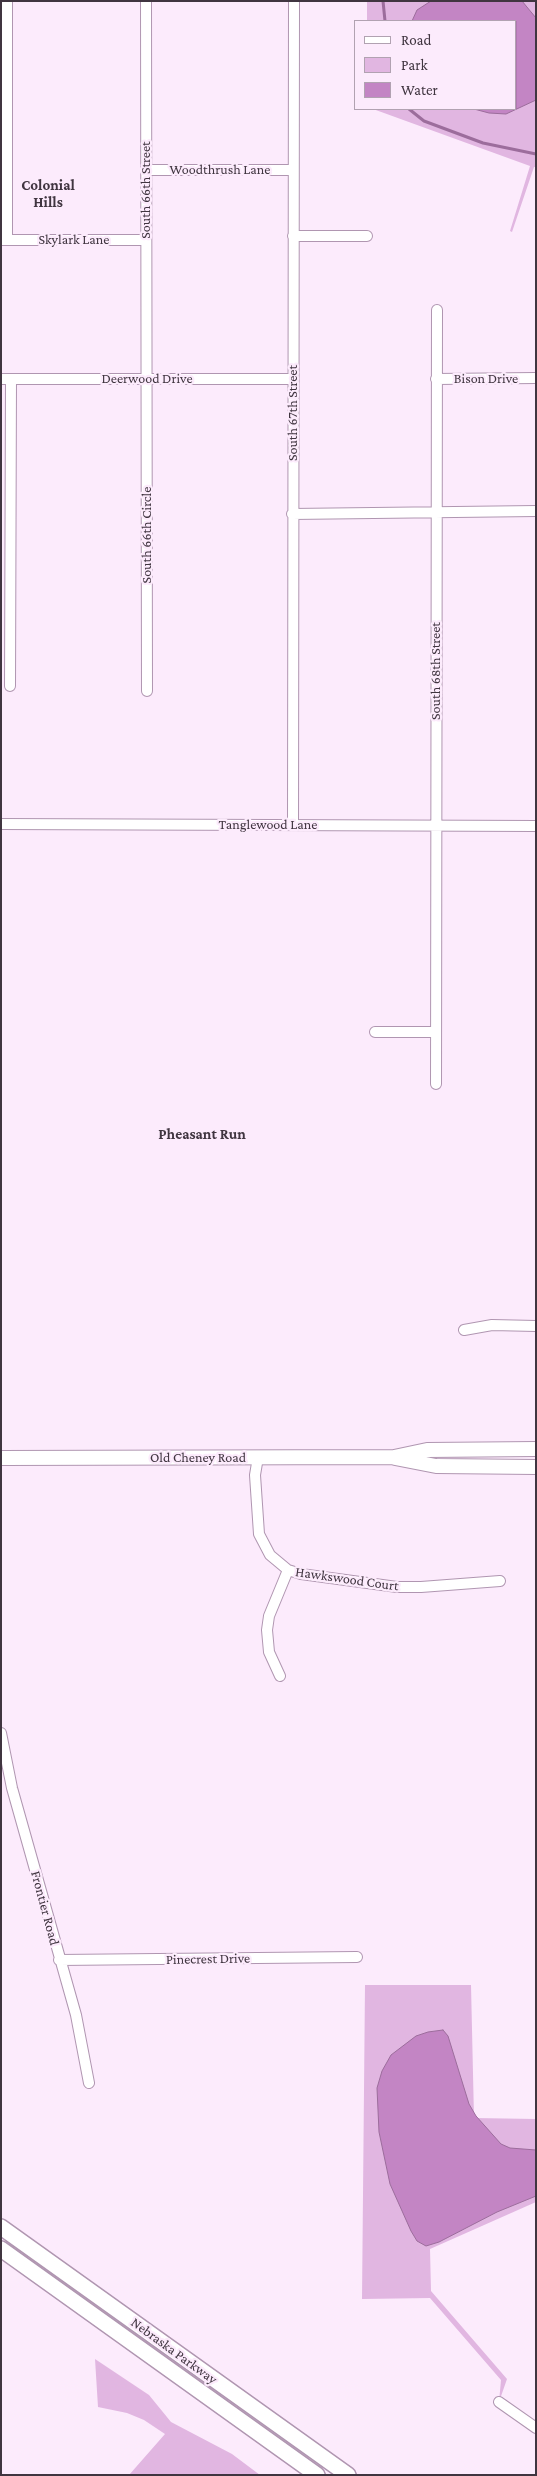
<!DOCTYPE html>
<html>
<head>
<meta charset="utf-8">
<style>
	body { margin:0 }
	#map { position:relative; width:537px; height:2476px; overflow:hidden; background:#fcebfc; font-family:"Crimson Pro",serif }
	canvas { display:block }
	.frame { position:absolute; inset:0; border:2px solid #403540; pointer-events:none }
	.legend { position:absolute; left:354px; top:20px; width:162px; height:90px; box-sizing:border-box; background:#fcebfc; border:1px solid #b1a2b1; margin:0; padding:6px 9px; list-style:none; font-size:15px; color:#403540 }
	.legend li { display:flex; align-items:center; gap:10px; height:25px }
	.legend b { width:25px; border:1px solid #b1a2b1 }
</style>
</head>
<body>
<div id="map">
<canvas width="537" height="2476"></canvas>
<div class="frame"></div>
<ul class="legend">
<li><b style="height:6px;background:#fff"></b>Road</li>
<li><b style="height:14px;background:#e1b6e1"></b>Park</li>
<li><b style="height:14px;background:#c385c4"></b>Water</li>
</ul>
</div>
<script>
const c = document.querySelector('canvas').getContext('2d');
c.lineJoin = 'round';
function paint(path, color) {
  c.fillStyle = color;
  c.fill(path, 'evenodd');
}
function shape(rows) {
  const path = new Path2D();
  for (const r of rows) {
    path.moveTo(r[0], r[1]);
    for (let i = 2; i < r.length; i += 2) path.lineTo(r[i], r[i + 1]);
  }
  return path;
}
function trace(path, color, width, dash) {
  c.strokeStyle = color;
  c.lineWidth = width;
  c.lineCap = dash ? 'butt' : 'round';
  c.setLineDash(dash || []);
  c.stroke(path);
}
function write(font, color, halo, rows, align = 'center') {
  c.font = font + ' "Crimson Pro",serif';
  c.lineWidth = 4.5;
  c.setLineDash([]);
  c.textBaseline = 'middle';
  c.strokeStyle = halo;
  c.fillStyle = color;
  for (const [text, x, y, turn = 0] of rows) {
    c.save();
    c.translate(x, y);
    c.rotate((+turn || 0) * Math.PI / 180);
    c.textAlign = isNaN(turn) ? turn : align;
    if (halo) c.strokeText(text, 0, 0);
    c.fillText(text, 0, 0);
    c.restore();
  }
}
const green = shape([
	[367,1,536,1,536,167,534,167,512,232,510,231,530,166,373,109,516,109,516,21,367,21],
	[365,1985,471,1985,474,2118,536,2119,536,2202,430,2249,431,2291,507,2379,499,2402,501,2380,430,2298,362,2299],
	[95,2359,149,2395,171,2422,232,2454,260,2475,129,2475,165,2434,144,2420,127,2413,98,2407]
]);
const water = shape([
	[431,1,522,1,536,18,536,100,506,114,489,113,474,109,516,109,516,21,412,21,417,10,431,1],
	[443,2030,448,2036,469,2104,476,2116,501,2144,510,2148,536,2150,536,2196,497,2212,439,2242,426,2246,417,2241,411,2231,390,2184,379,2132,377,2088,382,2071,391,2055,416,2036,428,2032,443,2030]
]);
const stream = shape([
	[383,1,385,21],
	[409,109,424,121,483,143,536,154]
]);
const minor = shape([
	[146,1,147,691],
	[146,170,293,170],
	[293,236,367,236],
	[2,240,146,240],
	[7,240,7,1],
	[1,379,293,379],
	[436,379,536,378],
	[292,514,536,511],
	[10,686,11,379],
	[1,824,536,826],
	[293,825,294,1],
	[375,1032,436,1032],
	[436,1084,437,310],
	[464,1330,492,1325,536,1326],
	[258,1457,255,1475,259,1534,270,1555,288,1570,301,1574,397,1587,421,1587,500,1581],
	[280,1676,269,1652,267,1630,269,1616,288,1570],
	[1,1733,12,1788,76,2015,89,2083],
	[59,1960,357,1957],
	[499,2402,536,2428]
]);
const secondary = shape([
	[1,1458,394,1457,427,1450,536,1449],
	[395,1458,436,1466,536,1467]
]);
const primary = shape([
	[1,2227,348,2475],
	[1,2249,317,2475]
]);
const streetNames = [
	["Woodthrush Lane",220,170],
	["South 66th Street",146,190,-90],
	["Skylark Lane",74,240],
	["Deerwood Drive",147,379],
	["Bison Drive",486,379],
	["South 67th Street",293,413,-90],
	["South 66th Circle",147,535,-90],
	["South 68th Street",436,671,-90],
	["Tanglewood Lane",268,825],
	["Old Cheney Road",198,1458],
	["Hawkswood Court",347,1579,8],
	["Frontier Road",45,1908,75],
	["Pinecrest Drive",208,1959,-1],
	["Nebraska Parkway",174,2351,36]
];
const neighbourhoodNames = [
	["Colonial",48,185],
	["Hills",48,202],
	["Pheasant Run",202,1134]
];
paint(green, '#e1b6e1');
paint(water, '#c385c4');
trace(water, '#9c6d9c', 1);
trace(stream, '#9c6d9c', 3);
trace(minor, '#b096b1', 12);
trace(secondary, '#b096b1', 16);
trace(primary, '#b096b1', 18);
trace(minor, '#fff', 10);
trace(secondary, '#fff', 14);
trace(primary, '#fff', 15);
write('14px', '#403540', '#fcebfc', streetNames);
write('bold 15px', '#403540', '#fcebfc', neighbourhoodNames);
</script>
</body>
</html>
